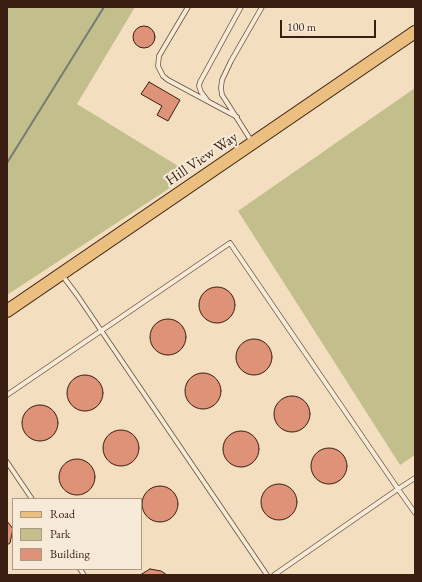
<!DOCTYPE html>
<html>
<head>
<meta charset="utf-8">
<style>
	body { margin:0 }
	#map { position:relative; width:422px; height:582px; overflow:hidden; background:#f3dec0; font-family:"EB Garamond",serif }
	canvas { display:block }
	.frame { position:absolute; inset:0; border:8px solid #3a1e11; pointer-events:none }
	.legend { position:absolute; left:12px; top:498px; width:130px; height:72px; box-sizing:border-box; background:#f7ead6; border:1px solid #ab9887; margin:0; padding:5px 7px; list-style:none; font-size:12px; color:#3a1e11 }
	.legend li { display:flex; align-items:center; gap:8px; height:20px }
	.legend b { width:20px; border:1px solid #ab9887 }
	.scale { position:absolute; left:280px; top:20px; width:96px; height:18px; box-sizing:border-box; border:2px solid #3a1e11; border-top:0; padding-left:5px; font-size:12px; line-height:14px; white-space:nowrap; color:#3a1e11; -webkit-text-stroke:3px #f7ead6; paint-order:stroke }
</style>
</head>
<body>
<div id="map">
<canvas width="422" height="582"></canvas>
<div class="frame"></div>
<ul class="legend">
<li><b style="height:5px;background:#eabf80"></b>Road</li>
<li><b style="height:11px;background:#c3bf8d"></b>Park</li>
<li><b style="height:11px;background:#de9277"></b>Building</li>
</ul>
<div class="scale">100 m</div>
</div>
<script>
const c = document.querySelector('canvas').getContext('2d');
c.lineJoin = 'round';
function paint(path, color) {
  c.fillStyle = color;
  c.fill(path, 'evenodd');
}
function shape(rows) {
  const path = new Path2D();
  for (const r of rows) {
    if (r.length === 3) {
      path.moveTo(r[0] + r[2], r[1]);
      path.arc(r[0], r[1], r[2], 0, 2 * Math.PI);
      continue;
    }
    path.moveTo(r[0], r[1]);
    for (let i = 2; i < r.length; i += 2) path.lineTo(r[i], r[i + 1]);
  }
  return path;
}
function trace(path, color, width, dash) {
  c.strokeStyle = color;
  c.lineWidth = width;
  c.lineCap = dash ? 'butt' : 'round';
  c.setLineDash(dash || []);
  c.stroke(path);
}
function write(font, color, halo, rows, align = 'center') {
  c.font = font + ' "EB Garamond",serif';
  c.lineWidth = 4;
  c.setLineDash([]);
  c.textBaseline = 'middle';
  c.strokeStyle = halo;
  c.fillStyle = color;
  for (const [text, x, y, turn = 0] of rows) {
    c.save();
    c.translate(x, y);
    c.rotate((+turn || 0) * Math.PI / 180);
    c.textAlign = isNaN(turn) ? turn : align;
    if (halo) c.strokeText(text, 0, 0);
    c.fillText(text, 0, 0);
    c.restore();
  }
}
const green = shape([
	[7,7,135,7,77,104,191,174,7,295],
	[415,88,415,455,400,465,238,211]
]);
const stream = shape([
	[7,163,104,7]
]);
const building = shape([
	[144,37,11],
	[149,82,180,100,168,121,157,115,162,106,141,94,149,82],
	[217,305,18],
	[168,337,18],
	[254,357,18],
	[203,391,18],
	[85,393,18],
	[292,414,18],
	[40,423,18],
	[121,448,18],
	[241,449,18],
	[329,466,18],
	[77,477,18],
	[279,502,18],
	[160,504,18],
	[7,521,13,529,10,543,7,545,7,521],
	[150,569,161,571,167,575,140,575,150,569]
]);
const service = shape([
	[188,7,159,56,158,66,163,76,168,80,237,117],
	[207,100,201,92,199,86,200,82,241,7],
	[252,142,226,101,222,95,221,88,222,80,231,61,262,7],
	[62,275,77,295,267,575],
	[7,395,230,243,398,489,415,478],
	[7,462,32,499],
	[80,569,84,575],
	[274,575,398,489,415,513]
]);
const primary = shape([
	[7,311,415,32]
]);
const streetNames = [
	["Hill View Way",202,159,-34]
];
paint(green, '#c3bf8d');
trace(stream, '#747d71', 2);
paint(building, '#de9277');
trace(building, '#3a1e11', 1);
trace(service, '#684e3d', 5.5);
trace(primary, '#3a1e11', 14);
trace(service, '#f7ead6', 4);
trace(primary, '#eabf80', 12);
write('15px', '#3a1e11', '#f7ead6', streetNames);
</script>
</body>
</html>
